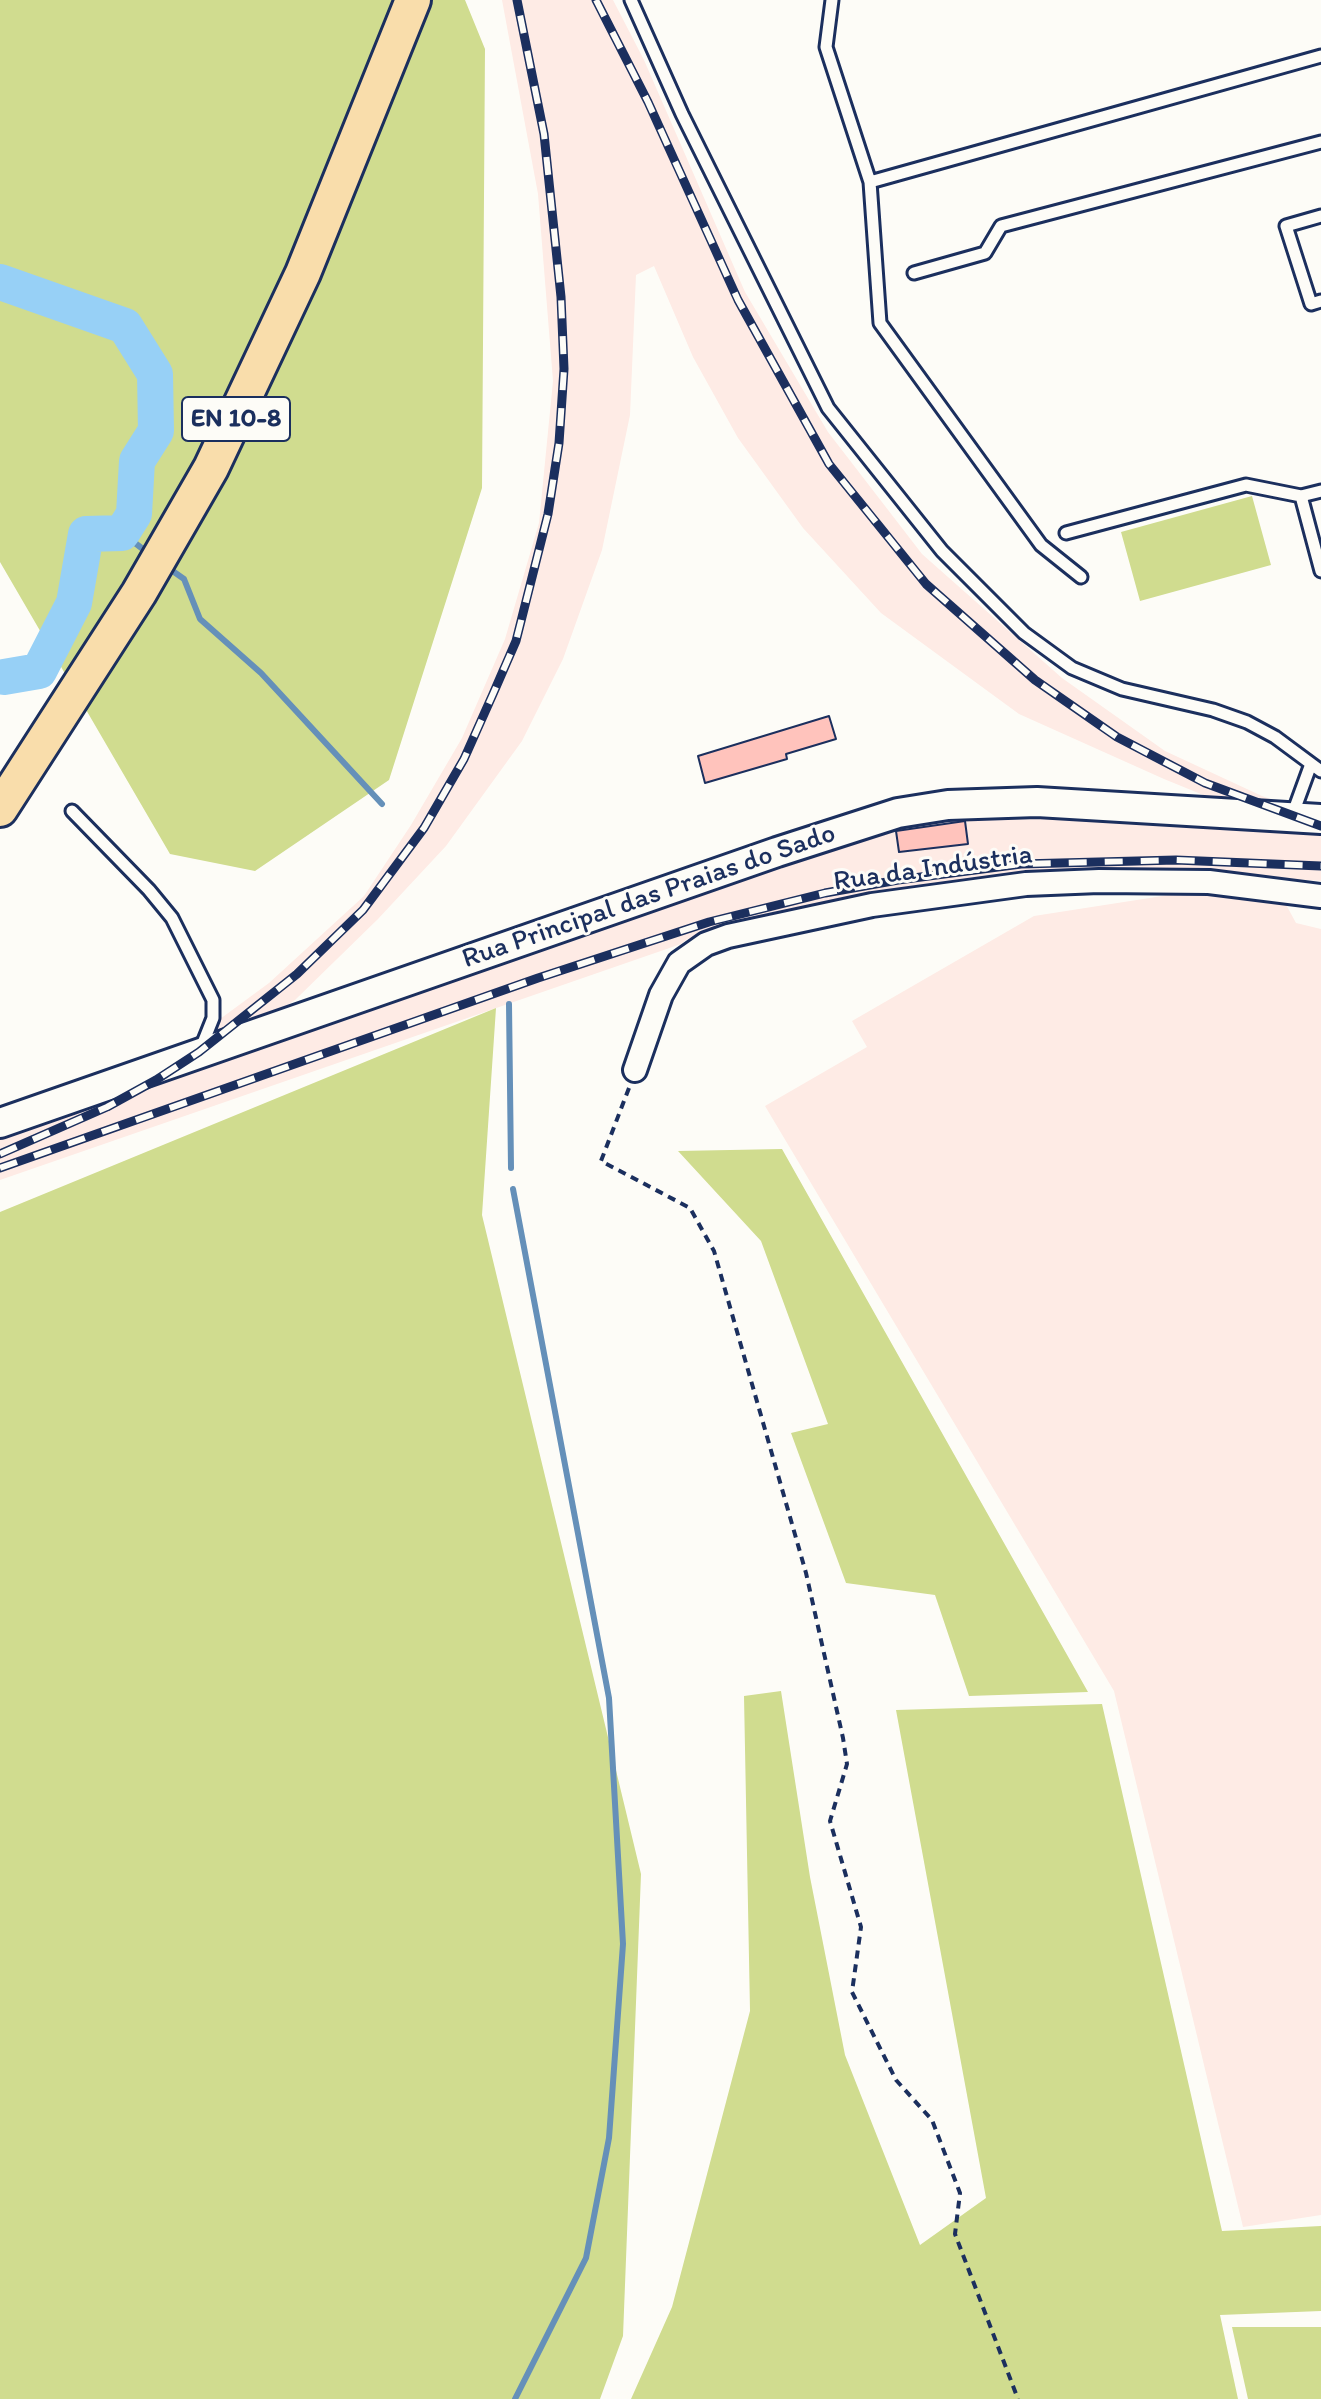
<!DOCTYPE html>
<html>
<head>
<meta charset="utf-8">
<style>
	body { margin:0 }
	canvas { display:block; background:#fdfcf7 }
</style>
</head>
<body>
<canvas width="1321" height="2399"></canvas>
<script>
const c = document.querySelector('canvas').getContext('2d');
c.lineJoin = 'round';
function paint(path, color) {
  c.fillStyle = color;
  c.fill(path, 'evenodd');
}
function shape(rows) {
  const path = new Path2D();
  for (const r of rows) {
    path.moveTo(r[0], r[1]);
    for (let i = 2; i < r.length; i += 2) path.lineTo(r[i], r[i + 1]);
  }
  return path;
}
function trace(path, color, width, dash) {
  c.strokeStyle = color;
  c.lineWidth = width;
  c.lineCap = dash ? 'butt' : 'round';
  c.setLineDash(dash || []);
  c.stroke(path);
}
function write(font, color, halo, rows, align = 'center') {
  c.font = font + ' Itim,sans-serif';
  c.lineWidth = 6;
  c.setLineDash([]);
  c.textBaseline = 'middle';
  c.strokeStyle = halo;
  c.fillStyle = color;
  for (const [text, x, y, turn = 0] of rows) {
    c.save();
    c.translate(x, y);
    c.rotate((+turn || 0) * Math.PI / 180);
    c.textAlign = isNaN(turn) ? turn : align;
    if (halo) c.strokeText(text, 0, 0);
    c.fillText(text, 0, 0);
    c.restore();
  }
}
const built = shape([
	[502,0,613,0,644,60,745,292,828,432,922,554,1062,678,1165,751,1262,796,1321,817,1321,881,1180,871,866,895,806,907,687,939,681,944,0,1180,0,1135,118,1094,269,983,364,896,411,825,462,738,505,639,539,523,553,381,538,194],
	[654,266,693,357,738,438,803,528,881,613,1019,714,1164,779,1299,834,1045,817,977,816,895,825,194,1068,295,1000,378,919,446,846,522,741,563,659,602,550,630,415,636,275],
	[1188,892,1283,899,1296,923,1321,929,1321,2215,1243,2227,1114,1691,765,1106,867,1047,852,1021,1034,916]
]);
const green = shape([
	[0,0,465,0,485,49,482,488,389,780,255,871,170,854,0,562],
	[1252,496,1271,565,1140,601,1121,532],
	[496,1008,482,1215,641,1874,623,2336,600,2399,0,2399,0,1212],
	[782,1149,1088,1692,969,1696,935,1595,846,1583,791,1433,828,1424,761,1241,678,1151],
	[781,1691,810,1877,845,2055,920,2245,986,2198,896,1710,1102,1704,1222,2231,1321,2226,1321,2311,1220,2315,1238,2399,631,2399,672,2307,750,2011,744,1696],
	[1321,2327,1321,2399,1248,2399,1232,2327]
]);
const stream = shape([
	[122,533,148,553],
	[167,567,184,579,200,619,261,673,382,804],
	[509,1004,511,1168],
	[513,1189,609,1698,623,1944,609,2138,586,2258,515,2399]
]);
const river = shape([
	[0,282,125,326,155,374,156,431,137,461,134,514,122,533,86,534,74,603,39,671,4,677]
]);
const building = shape([
	[829,716,836,739,786,754,787,759,705,783,698,756,829,716],
	[965,821,968,844,899,852,896,831,965,821]
]);
const path = shape([
	[629,1088,601,1161,690,1208,714,1251,806,1573,843,1738,847,1764,830,1821,861,1927,852,1992,896,2080,932,2120,960,2193,955,2234,1018,2399]
]);
const service = shape([
	[631,0,682,114,828,408,942,551,1024,633,1072,668,1122,689,1213,710,1247,722,1275,737,1321,771],
	[832,0,826,47,870,182,1321,56],
	[870,182,880,323,1041,545,1081,577],
	[1321,216,1286,226,1311,304,1321,301],
	[914,273,985,253,1001,226,1321,142],
	[1301,496,1321,491],
	[1066,533,1246,485,1301,496,1321,571],
	[72,811,149,890,172,918,213,1000,213,1018,201,1048],
	[1292,816,1311,764]
]);
const minor = shape([
	[635,1070,661,995,679,963,706,944,728,936,872,905,1026,884,1099,881,1209,882,1321,896]
]);
const tertiary = shape([
	[0,1123,777,852,898,813,948,805,1037,802,1321,819]
]);
const primary = shape([
	[0,809,139,593,211,468,303,273,413,0]
]);
const rail = shape([
	[596,0,648,102,738,300,829,464,926,584,1035,680,1117,737,1205,783,1321,826],
	[0,1154,107,1107,156,1080,199,1052,297,974,363,910,424,828,464,759,493,694,516,641,548,514,559,443,564,369,561,297,544,134,517,0],
	[0,1168,538,978,709,922,825,893,898,880,1021,864,1176,860,1321,866]
]);
const shields = [
	[236,419,108]
];
const shieldNames = [
	["EN 10-8",236,419]
];
const streetNames = [
	["Rua da Indústria",933,869,-8],
	["Rua Principal das Praias do Sado",649,897,-19]
];
paint(built, '#feebe5');
paint(green, '#d0dc8f');
trace(stream, '#6590b9', 6);
trace(river, '#97d0f6', 36);
paint(building, '#ffc3bc');
trace(building, '#1b2f5e', 2);
trace(service, '#1b2f5e', 17);
trace(minor, '#1b2f5e', 28);
trace(tertiary, '#1b2f5e', 34);
trace(primary, '#1b2f5e', 40);
trace(path, '#1b2f5e', 4, [8, 6]);
trace(service, '#fdfcf7', 11);
trace(minor, '#fdfcf7', 22);
trace(tertiary, '#fdfcf7', 28);
trace(primary, '#f9ddab', 34);
trace(rail, '#1b2f5e', 9);
trace(rail, '#fdfcf7', 6, [18]);
for (const [x, y, w] of shields) {
  const box = new Path2D();
  box.roundRect(x - w / 2, y - 22, w, 44, 6);
  c.fillStyle = '#fdfcf7';
  c.fill(box);
  trace(box, '#1b2f5e', 2);
}
write('bold 26px', '#1b2f5e', null, shieldNames);
write('28px', '#1b2f5e', '#fdfcf7', streetNames);
</script>
</body>
</html>
